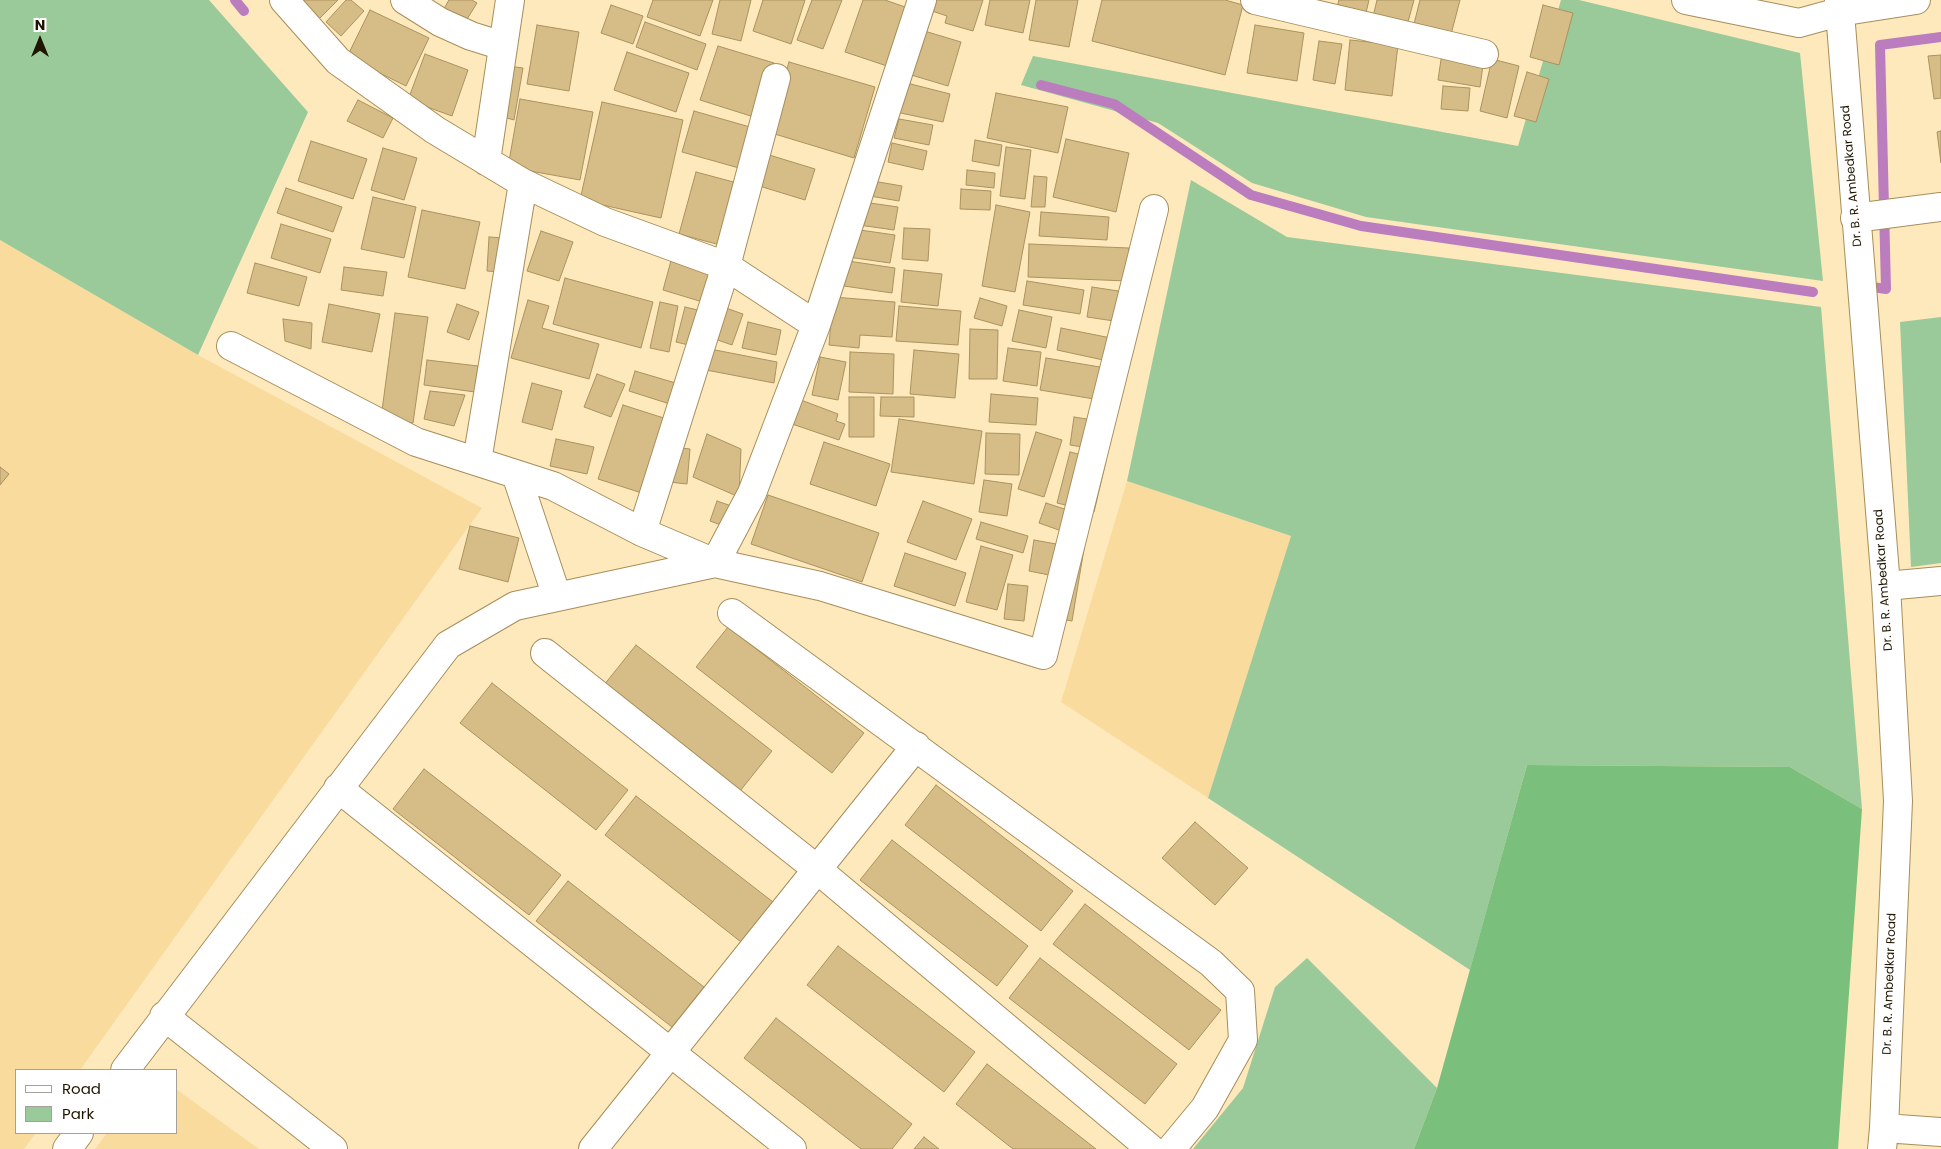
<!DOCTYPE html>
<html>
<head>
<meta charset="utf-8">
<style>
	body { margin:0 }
	#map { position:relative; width:1941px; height:1149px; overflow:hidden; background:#fee9bd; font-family:Poppins,sans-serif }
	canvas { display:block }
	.legend { position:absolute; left:15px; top:1069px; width:162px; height:65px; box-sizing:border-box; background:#fff; border:1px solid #a5a19a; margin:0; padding:6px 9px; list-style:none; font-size:15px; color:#1f1502 }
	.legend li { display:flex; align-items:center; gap:10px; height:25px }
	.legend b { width:25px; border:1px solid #a5a19a }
	.north { position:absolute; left:15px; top:15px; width:50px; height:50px; -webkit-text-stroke:4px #fff; paint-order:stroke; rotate:0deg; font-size:14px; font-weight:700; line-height:20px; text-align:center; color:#1f1502 }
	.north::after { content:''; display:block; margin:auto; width:18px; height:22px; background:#1f1502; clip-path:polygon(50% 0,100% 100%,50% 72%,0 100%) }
</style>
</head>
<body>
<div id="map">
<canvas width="1941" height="1149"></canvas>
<ul class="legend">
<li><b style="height:6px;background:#fff"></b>Road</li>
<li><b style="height:14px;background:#9aca9a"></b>Park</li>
</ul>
<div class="north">N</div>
</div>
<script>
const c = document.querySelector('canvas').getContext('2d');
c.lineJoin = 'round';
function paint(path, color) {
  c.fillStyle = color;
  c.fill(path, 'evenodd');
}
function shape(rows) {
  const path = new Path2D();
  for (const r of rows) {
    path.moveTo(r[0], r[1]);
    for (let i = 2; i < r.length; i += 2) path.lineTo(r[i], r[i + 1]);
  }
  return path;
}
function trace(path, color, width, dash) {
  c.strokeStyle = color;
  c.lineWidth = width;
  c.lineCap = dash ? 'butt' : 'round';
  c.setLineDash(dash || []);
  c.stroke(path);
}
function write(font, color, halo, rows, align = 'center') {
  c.font = font + ' Poppins,sans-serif';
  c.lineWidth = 4.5;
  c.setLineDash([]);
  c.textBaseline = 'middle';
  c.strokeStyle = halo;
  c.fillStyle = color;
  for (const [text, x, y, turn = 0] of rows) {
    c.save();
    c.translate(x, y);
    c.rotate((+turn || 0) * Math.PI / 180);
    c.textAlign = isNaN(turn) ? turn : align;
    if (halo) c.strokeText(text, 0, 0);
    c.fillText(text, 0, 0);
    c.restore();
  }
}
const built = shape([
	[0,240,198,355,482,508,80,1070,16,1070,16,1133,36,1133,24,1149,0,1149],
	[1127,481,1291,536,1208,798,1061,702],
	[176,1089,259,1149,95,1149,107,1133,176,1133]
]);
const green = shape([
	[0,0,209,0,308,112,198,355,0,240],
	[1561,0,1579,0,1800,53,1823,281,1366,217,1252,183,1158,123,1021,85,1033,56,1518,146],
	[1191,180,1287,237,1821,307,1862,809,1790,767,1527,765,1470,970,1208,798,1291,536,1127,481],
	[1941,317,1941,563,1911,567,1900,322],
	[1307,958,1437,1088,1414,1149,1193,1149,1243,1088,1275,987]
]);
const forest = shape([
	[1527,765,1790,767,1862,809,1838,1149,1414,1149,1437,1088]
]);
const stream = shape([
	[235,0,244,11],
	[1041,85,1114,104,1251,195,1361,226,1813,292],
	[1865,286,1886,289,1880,45,1941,37]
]);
const building = shape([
	[297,0,338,0,313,25,297,0],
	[346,0,351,0,364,11,341,36,326,22,346,0],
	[449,0,472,0,477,3,464,24,442,12,449,0],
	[653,0,713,0,700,36,647,17,653,0],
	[720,0,751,0,741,41,712,34,720,0],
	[763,0,805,0,791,44,753,31,763,0],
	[812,0,842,0,823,49,797,40,812,0],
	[863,0,885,0,908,8,887,66,845,52,863,0],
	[933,0,983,0,973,31,945,23,947,16,929,10,933,0],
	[990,0,1030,0,1023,33,985,25,990,0],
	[1036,0,1078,0,1069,47,1029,40,1036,0],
	[1102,0,1225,0,1243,5,1225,75,1092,41,1102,0],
	[1339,0,1369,0,1365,17,1336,10,1339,0],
	[1377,0,1414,0,1406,29,1372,21,1377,0],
	[1420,0,1460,0,1448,46,1411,36,1420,0],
	[611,5,643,16,633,44,601,33,611,5],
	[1543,5,1573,13,1559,65,1530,57,1543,5],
	[370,10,429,38,406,86,347,57,370,10],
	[645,22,706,44,697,70,636,47,645,22],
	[537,25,579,32,569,91,527,84,537,25],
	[1255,25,1304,33,1297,81,1247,73,1255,25],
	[921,30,961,42,948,86,908,74,921,30],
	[1350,40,1398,45,1392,96,1345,90,1350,40],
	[1319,41,1342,44,1335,84,1313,80,1319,41],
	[718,46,774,63,757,118,700,100,718,46],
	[627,52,689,73,676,112,614,90,627,52],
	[1442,53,1484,58,1480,87,1438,80,1442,53],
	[425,54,468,70,452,116,408,100,425,54],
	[1941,55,1941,98,1934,99,1928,56,1941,55],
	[1492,59,1519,66,1507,118,1480,111,1492,59],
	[789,62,875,87,854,158,768,132,789,62],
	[508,66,523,68,514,120,500,116,508,66],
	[1527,72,1549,79,1536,122,1514,116,1527,72],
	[903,82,950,94,943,122,896,112,903,82],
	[1443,86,1470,88,1468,111,1441,109,1443,86],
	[996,93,1068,107,1058,153,987,138,996,93],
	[520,99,593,112,580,180,508,167,520,99],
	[358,100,393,118,383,138,347,121,358,100],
	[602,102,683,120,661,218,580,200,602,102],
	[694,111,750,127,739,168,682,152,694,111],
	[899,119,933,125,929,145,894,138,899,119],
	[1941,131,1941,163,1937,132,1941,131],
	[1066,139,1129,153,1116,212,1053,197,1066,139],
	[975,140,1002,145,999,166,972,161,975,140],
	[311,141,367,159,353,199,298,181,311,141],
	[892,143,927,151,923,170,888,162,892,143],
	[1006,147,1031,150,1025,199,1000,196,1006,147],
	[383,148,417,158,404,200,371,190,383,148],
	[766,154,815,169,805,200,756,185,766,154],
	[967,170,995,173,994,188,966,185,967,170],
	[696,172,741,184,724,246,679,234,696,172],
	[1034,176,1047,177,1045,207,1031,207,1034,176],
	[867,180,902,186,899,201,864,195,867,180],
	[286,188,342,207,333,232,277,213,286,188],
	[961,189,991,191,990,210,960,209,961,189],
	[373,197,416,207,404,258,361,249,373,197],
	[863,202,898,207,894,230,859,225,863,202],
	[996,205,1030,212,1015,292,982,286,996,205],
	[422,210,480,222,465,289,408,277,422,210],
	[1041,212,1109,217,1107,240,1039,236,1041,212],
	[281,224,331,239,320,273,271,258,281,224],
	[904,228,930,229,928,261,902,259,904,228],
	[853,229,895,235,890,263,848,257,853,229],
	[541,231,573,242,559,281,527,271,541,231],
	[489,237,504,238,501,272,487,271,489,237],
	[1029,244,1129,248,1127,281,1028,277,1029,244],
	[672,257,716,270,706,303,663,290,672,257],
	[848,261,895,268,892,293,844,286,848,261],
	[255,263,307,277,299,306,247,293,255,263],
	[344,267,387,272,383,296,341,290,344,267],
	[904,270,942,274,938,306,901,302,904,270],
	[565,278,653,302,641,348,553,324,565,278],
	[1027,281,1084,290,1080,314,1023,305,1027,281],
	[1092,287,1125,292,1121,322,1087,317,1092,287],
	[833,297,895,302,892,337,860,335,859,348,829,345,833,297],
	[980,298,1007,306,1002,326,974,318,980,298],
	[528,300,549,306,542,328,599,344,589,379,511,358,528,300],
	[660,302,678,306,669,352,650,348,660,302],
	[329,304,380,314,372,352,322,342,329,304],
	[457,304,479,312,469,340,447,332,457,304],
	[899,306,961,311,958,345,896,341,899,306],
	[685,307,706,312,697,347,676,342,685,307],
	[723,307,743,314,732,345,712,338,723,307],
	[1019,310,1052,317,1046,348,1012,341,1019,310],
	[395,313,428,317,413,423,381,418,395,313],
	[283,319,312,323,311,349,285,341,283,319],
	[748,322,781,330,776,355,742,348,748,322],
	[1061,328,1121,340,1117,363,1057,350,1061,328],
	[970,329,998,330,997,379,969,379,970,329],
	[1008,348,1041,352,1037,386,1003,381,1008,348],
	[710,349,777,362,774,383,706,370,710,349],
	[914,350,959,354,955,398,910,394,914,350],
	[850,352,894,354,893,394,849,392,850,352],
	[820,357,846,362,838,400,812,395,820,357],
	[1046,358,1118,370,1112,402,1040,390,1046,358],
	[427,360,478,366,475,392,424,385,427,360],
	[635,371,679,384,673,405,629,391,635,371],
	[597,374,625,384,611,417,584,407,597,374],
	[532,383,562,391,552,430,522,422,532,383],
	[430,391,465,395,454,426,424,419,430,391],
	[991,394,1038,398,1036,425,989,422,991,394],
	[849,397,874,397,874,437,849,437,849,397],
	[881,397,914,397,914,417,880,416,881,397],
	[801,400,838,414,836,421,845,424,839,440,792,424,801,400],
	[623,405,670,420,645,494,598,479,623,405],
	[1074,417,1112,423,1108,451,1070,445,1074,417],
	[899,419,982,431,974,484,891,472,899,419],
	[1036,432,1062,440,1044,497,1018,489,1036,432],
	[986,433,1020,434,1019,475,985,474,986,433],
	[707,434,741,449,739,497,693,477,707,434],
	[556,439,594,447,587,474,550,466,556,439],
	[824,442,890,464,876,506,810,484,824,442],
	[673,447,690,449,687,484,669,482,673,447],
	[1070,452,1106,461,1094,512,1057,503,1070,452],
	[0,467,9,474,0,485,0,467],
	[984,480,1012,484,1007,516,979,512,984,480],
	[768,495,879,533,862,582,751,544,768,495],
	[717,501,740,509,732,529,710,521,717,501],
	[923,501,972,519,956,560,907,542,923,501],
	[1046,503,1080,514,1073,535,1039,523,1046,503],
	[981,522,1028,536,1023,553,976,539,981,522],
	[470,526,519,538,508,582,459,569,470,526],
	[1034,540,1084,549,1072,621,1049,617,1054,576,1029,571,1034,540],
	[981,546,1013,555,997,610,966,602,981,546],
	[905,553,966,573,955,606,894,586,905,553],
	[1008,584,1028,586,1024,621,1004,619,1008,584],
	[728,627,864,733,832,773,696,667,728,627],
	[636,645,772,751,740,791,604,685,636,645],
	[492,683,628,790,596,830,460,723,492,683],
	[424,769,561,875,529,915,393,809,424,769],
	[936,785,1073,891,1041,931,905,825,936,785],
	[636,796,773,902,741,942,605,835,636,796],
	[1195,822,1248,868,1215,905,1162,858,1195,822],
	[892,840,1028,946,997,986,860,880,892,840],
	[568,881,704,987,672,1027,536,921,568,881],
	[1085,904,1221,1010,1189,1050,1053,944,1085,904],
	[838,946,975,1052,944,1092,807,985,838,946],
	[1040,958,1177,1064,1145,1104,1009,998,1040,958],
	[776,1018,912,1124,892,1149,861,1149,744,1058,776,1018],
	[987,1064,1096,1149,1013,1149,956,1104,987,1064],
	[924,1137,939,1149,914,1149,924,1137]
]);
const minor = shape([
	[284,0,338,61,435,130,523,183,605,222,726,266,816,325],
	[405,0,440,22,471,36,503,46],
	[1255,0,1484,54],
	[1686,0,1799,23,1839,12,1916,0],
	[1839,0,1886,586,1898,801,1884,1128,1882,1149],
	[486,161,510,0],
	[1855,218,1941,207],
	[231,346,416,442,553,486,642,532,715,563,820,586,1043,655,1154,209],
	[477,461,523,183],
	[516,474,557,597],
	[642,532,726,266,776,78],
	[715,563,752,493,816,325,922,0],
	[1886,586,1941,581],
	[732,613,1211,963,1240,991,1243,1040,1205,1108,1171,1149],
	[545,653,818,870,1151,1149],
	[338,788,792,1149],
	[164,1016,333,1149],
	[125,1070,448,645,515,606,715,563],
	[1884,1128,1941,1132],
	[67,1149,79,1133],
	[593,1149,916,746]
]);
const streetNames = [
	["Dr. B. R. Ambedkar Road",1852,176,-95],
	["Dr. B. R. Ambedkar Road",1884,580,-94],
	["Dr. B. R. Ambedkar Road",1890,984,-88]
];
paint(built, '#f9db9d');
paint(green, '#9aca9a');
paint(forest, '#7abf7c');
trace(stream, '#bc7dbf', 10);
paint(building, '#d6bc86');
trace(building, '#ab925e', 1);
trace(minor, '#a78e5a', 30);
trace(minor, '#fff', 28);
write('12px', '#1f1502', '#fff', streetNames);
</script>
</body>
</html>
